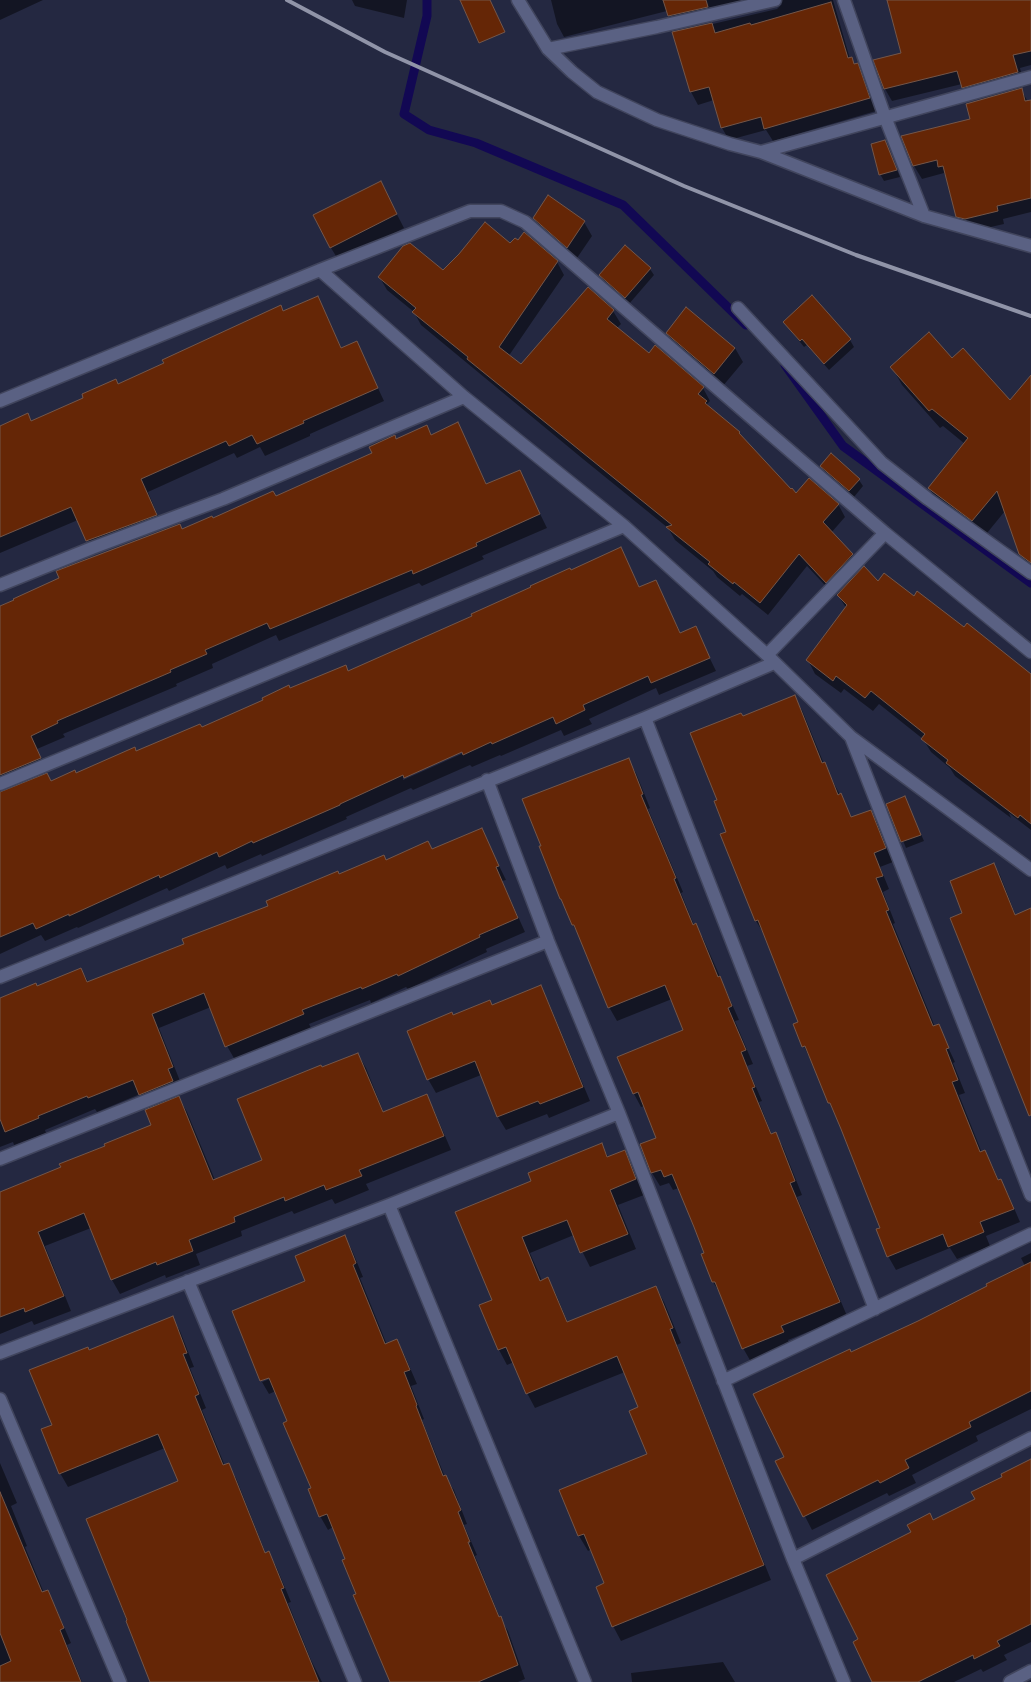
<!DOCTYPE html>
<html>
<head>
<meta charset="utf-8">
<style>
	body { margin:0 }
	canvas { display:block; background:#242841 }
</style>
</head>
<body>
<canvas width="1031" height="1682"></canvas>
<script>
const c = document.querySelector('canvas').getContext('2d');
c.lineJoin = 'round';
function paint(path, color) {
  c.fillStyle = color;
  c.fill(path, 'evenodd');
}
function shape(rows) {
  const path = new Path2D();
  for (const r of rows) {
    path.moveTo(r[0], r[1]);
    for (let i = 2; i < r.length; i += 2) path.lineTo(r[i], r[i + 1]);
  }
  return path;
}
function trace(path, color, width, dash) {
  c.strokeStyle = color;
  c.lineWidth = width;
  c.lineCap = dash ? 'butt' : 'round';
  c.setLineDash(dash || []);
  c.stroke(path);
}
const shadow = shape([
	[0,0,43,0,0,20],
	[352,0,407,0,404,18,355,6],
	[551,0,833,0,850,59,855,65,857,65,864,78,876,111,773,141,766,130,729,140,722,128,714,100,698,105,691,92,674,33,777,9,782,4,676,28,667,11,564,37,557,24],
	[901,0,1031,0,1031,65,1020,68,1024,85,970,100,962,84,892,101,885,89,902,54],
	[1021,89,1028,102,1031,101,1031,212,1003,219,1004,224,973,231,965,229,958,216,947,179,944,173,922,179,914,166,903,137,971,120],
	[885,141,900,177,884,181,880,174],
	[388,197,404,228,339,261,331,248],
	[534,218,584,222,592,236,575,261,542,232],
	[511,245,557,262,564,275,508,357,521,366,588,289,613,311,621,324,617,328,649,355,703,388,710,401,707,404,710,408,739,433,744,440,796,495,838,504,845,517,831,533,852,555,860,568,834,595,807,566,768,615,742,594,740,596,717,577,713,571,675,540,668,528,583,459,421,325,414,312,387,290,380,278,443,272],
	[650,269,654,275,629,304,604,282,600,275],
	[317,297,342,349,357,343,384,401,310,434,310,436,265,456,260,447,237,458,234,453,148,492,163,528,95,554,78,520,0,553,0,427,28,415,32,422],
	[812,297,850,340,854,347,829,370,807,345,804,347,784,322],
	[667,333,735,348,743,362,722,387,675,347],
	[952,360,1010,402,1031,382,1031,561,1027,563,1017,545,1005,511,983,538,940,506,929,488,965,444,943,426,940,428,902,385,892,367],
	[458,424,487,485,519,471,547,528,482,556,484,559,422,586,419,583,279,641,276,635,212,664,213,668,176,684,177,686,63,734,65,737,37,749,47,772,39,776,39,778,51,782,76,774,202,728,290,690,348,672,620,549,640,588,655,581,681,634,695,628,716,671,659,695,656,688,589,719,592,724,564,736,561,730,501,756,500,755,472,767,470,765,413,790,411,788,346,817,347,819,262,856,261,854,227,869,225,865,169,891,167,888,78,928,77,927,45,941,41,935,0,954,0,607,182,530,276,497,373,454,396,441,426,427,431,436],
	[467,749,468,751,403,780,403,777],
	[821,466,859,480,863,486,854,497,825,473],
	[878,583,914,598,964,629,1031,676,1031,830,1009,813,1011,818,955,776,950,768,931,752,923,739,879,704,873,711,844,689,841,693,815,674,808,660,846,608,838,595],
	[794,697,802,710,824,764,852,818,870,811,878,824,893,862,880,867,889,889,883,892,895,923,893,924,935,1027,938,1026,955,1062,953,1063,965,1093,959,1095,982,1153,985,1152,992,1165,999,1181,1000,1180,1008,1194,1020,1222,986,1236,990,1246,957,1259,950,1248,896,1270,888,1256,881,1228,836,1114,794,1025,800,1022,764,934,756,921,722,834,728,832,719,800,742,718],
	[628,760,636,773,650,808,648,809,683,892,681,893,694,925,703,938,739,1020,735,1021,753,1064,747,1066,762,1101,759,1102,772,1135,776,1134,783,1147,802,1195,797,1197,847,1316,788,1340,790,1346,751,1362,743,1348,721,1295,713,1282,705,1254,679,1188,673,1190,669,1183,660,1186,652,1173,642,1145,657,1139,645,1106,641,1107,634,1094,685,1031,672,999,617,1021,609,1007,581,939,573,925],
	[905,798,924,841,906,848,888,804],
	[481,829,506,880,502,881,525,932,486,949,487,952,408,989,406,987,371,1003,370,1000,309,1024,311,1028,235,1060,227,1046,211,1007,159,1028,180,1081,175,1084,180,1096,178,1096,187,1112,215,1180,264,1161,358,1054,366,1068,384,1113,426,1096,434,1110,451,1150,366,1184,369,1190,335,1204,332,1199,294,1214,292,1211,241,1231,242,1236,196,1254,200,1265,166,1278,165,1275,120,1294,112,1280,91,1228,45,1246,71,1311,34,1325,32,1321,0,1334,0,1195,62,1168,61,1165,153,1125,149,1110,140,1094,97,1112,95,1109,45,1130,46,1133,14,1145,13,1142,0,1147,0,999,37,987,81,969,89,983,186,944,339,876,386,861,432,851],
	[994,865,1000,875,1016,916,1031,910,1031,1115,951,919,964,914],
	[540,987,548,1001,590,1101,549,1118,547,1114,506,1130,498,1117,481,1075,436,1093,428,1079,492,1006],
	[601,1145,609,1158,624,1152,633,1167,644,1195,618,1205,636,1249,590,1267,574,1235,530,1253,542,1281,548,1279,556,1294,568,1323,656,1287,664,1302,681,1343,677,1345,771,1580,621,1641,613,1626,606,1584,592,1549,588,1551,579,1536,561,1490,649,1455,639,1408,625,1372,535,1408,527,1393,514,1362,507,1365,499,1350,481,1306,494,1301,533,1182],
	[345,1237,352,1250,363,1277,360,1278,387,1345,397,1341,404,1354,417,1384,411,1386,424,1419,422,1420,445,1477,454,1490,467,1524,464,1525,477,1555,475,1556,500,1618,508,1631,525,1679,518,1682,393,1682,357,1595,347,1560,333,1527,328,1530,320,1516,313,1489,289,1422,276,1391,269,1394,262,1382,275,1377,274,1374,261,1381,234,1312,307,1282],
	[1031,1253,1031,1409,976,1436,978,1441,912,1475,916,1483,889,1496,887,1493,812,1530,777,1462,786,1457,851,1354,989,1287,1025,1266,1021,1258],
	[172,1318,180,1331,194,1367,190,1368,206,1408,202,1410,225,1466,228,1465,236,1478,266,1554,269,1553,276,1566,291,1602,288,1603,311,1660,322,1682,151,1682,87,1520,179,1482,165,1448,68,1487,60,1473,53,1425,89,1351],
	[0,1463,17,1503,11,1506,27,1546,25,1547,44,1593,47,1591,55,1606,71,1643,67,1645,82,1682,0,1682],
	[1031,1463,1031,1642,1004,1655,1007,1660,983,1672,981,1669,954,1682,874,1682,860,1640,933,1521,976,1500],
	[723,1662,735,1682,632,1682,631,1673]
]);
const stream = shape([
	[427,0,427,16,404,114,429,130,476,143,623,205,746,325],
	[785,365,843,446,1031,583]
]);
const building = shape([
	[460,0,490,0,505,32,479,43,460,0],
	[663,0,706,0,708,7,668,16,663,0],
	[887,0,1031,0,1031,51,1013,55,1018,72,962,88,957,71,884,89,873,60,901,53,887,0],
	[831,2,848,58,852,57,854,64,858,63,870,98,764,129,761,117,721,128,709,87,690,92,672,32,712,23,715,33,750,23,751,25,831,2],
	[1022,88,1025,101,1031,100,1031,198,997,206,998,211,965,219,956,217,943,166,938,167,937,160,913,166,901,136,970,119,966,104,1022,88],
	[885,140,897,170,879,175,871,144,885,140],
	[381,181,397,214,330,248,313,215,381,181],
	[548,195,585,221,567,248,533,218,548,195],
	[485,222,510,243,515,238,518,240,524,232,558,261,499,347,521,364,588,287,614,310,607,319,649,353,655,345,704,387,698,394,707,401,705,403,740,432,739,433,791,489,792,488,796,493,809,478,839,504,823,522,853,554,826,583,799,554,760,603,734,582,733,584,708,564,710,562,666,527,672,525,467,359,468,357,412,312,416,308,378,277,403,246,410,243,443,270,459,254,485,222],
	[625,245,651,268,625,298,599,275,625,245],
	[812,295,851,339,824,364,802,339,800,341,783,322,812,295],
	[318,296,341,348,357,341,378,388,303,421,304,423,257,444,252,435,229,446,226,441,141,479,157,515,86,541,71,507,0,537,0,426,28,413,31,421,83,398,82,394,116,379,118,384,164,363,162,360,281,305,283,311,318,296],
	[686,307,735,348,714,374,666,333,686,307],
	[929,332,952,358,963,348,1010,400,1031,375,1031,563,1019,554,997,491,972,521,928,488,968,438,932,409,929,411,890,367,929,332],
	[458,422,486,484,520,470,540,514,476,543,477,546,413,574,412,570,270,629,267,623,205,650,207,654,170,670,171,672,57,721,58,723,31,736,41,758,0,775,0,606,14,600,13,599,59,578,56,571,180,524,182,529,212,516,213,518,273,491,276,496,372,453,369,447,395,435,396,439,427,425,431,435,458,422],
	[831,453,860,479,849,491,820,466,831,453],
	[621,547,639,587,656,580,680,633,696,626,710,658,651,683,648,676,583,705,585,710,556,724,553,717,492,744,491,742,463,755,462,752,404,778,403,775,340,804,340,805,253,843,252,841,219,857,217,852,160,878,159,875,69,916,69,914,36,929,33,923,0,937,0,792,47,773,51,781,75,770,76,773,135,747,136,751,200,724,202,727,263,700,262,698,289,685,290,688,346,665,348,671,472,616,471,614,531,587,530,586,570,568,571,570,621,547],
	[864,566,878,581,884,573,914,596,917,591,964,627,967,623,1031,674,1031,824,1020,815,1018,818,946,763,948,760,921,739,925,734,871,691,865,698,836,676,833,681,806,660,847,605,837,595,864,566],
	[795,695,822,763,825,762,838,795,841,793,851,817,871,810,886,848,874,853,883,876,876,878,889,910,886,911,933,1026,939,1024,949,1048,946,1049,958,1080,952,1082,980,1152,985,1150,998,1180,1001,1179,1014,1209,980,1222,984,1232,948,1247,943,1234,887,1257,876,1229,880,1228,841,1129,830,1103,828,1103,805,1046,802,1047,793,1024,798,1022,758,920,755,921,720,834,726,832,714,801,717,800,690,733,741,713,743,716,795,695],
	[629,758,643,794,641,795,676,878,674,879,693,925,696,923,718,977,720,976,732,1006,728,1008,746,1050,741,1052,755,1087,752,1088,771,1134,776,1132,795,1181,790,1183,840,1302,781,1326,784,1332,742,1349,715,1282,712,1282,701,1254,704,1253,694,1227,672,1174,664,1177,661,1170,651,1173,640,1144,656,1138,638,1092,633,1094,617,1057,683,1030,665,985,608,1008,574,925,572,925,561,899,560,899,539,846,541,846,522,799,629,758],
	[905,796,921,835,901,842,886,804,905,796],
	[482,828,499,866,496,867,518,918,479,935,480,937,398,976,397,974,362,989,361,987,302,1010,304,1014,225,1047,204,993,152,1014,173,1067,168,1069,173,1081,139,1095,133,1080,88,1098,87,1096,38,1116,39,1118,5,1132,0,1119,0,998,36,983,37,986,81,968,87,982,184,944,182,939,268,906,266,901,338,871,339,874,384,855,386,860,428,841,432,849,482,828],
	[994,863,1015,915,1031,908,1031,1115,1029,1116,950,918,962,913,950,881,994,863],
	[541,985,583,1087,540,1104,538,1101,497,1117,475,1061,427,1080,407,1031,452,1012,453,1015,490,1000,492,1005,541,985],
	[358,1053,383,1112,427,1094,444,1136,359,1170,362,1176,326,1190,324,1185,285,1201,284,1197,234,1217,235,1222,189,1240,193,1251,157,1265,156,1262,111,1280,84,1213,38,1232,64,1296,25,1312,24,1308,0,1317,0,1192,61,1167,59,1164,105,1146,104,1144,151,1125,145,1110,179,1096,213,1180,262,1160,237,1099,321,1065,322,1067,358,1053],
	[602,1143,607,1157,625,1150,636,1179,610,1190,628,1234,580,1253,567,1220,522,1237,540,1281,548,1277,567,1322,656,1286,673,1328,670,1329,764,1565,612,1627,596,1587,604,1583,584,1534,578,1536,559,1490,647,1454,629,1411,638,1407,617,1356,526,1394,506,1347,498,1350,479,1305,492,1300,455,1212,531,1181,528,1173,602,1143],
	[345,1235,356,1263,353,1265,385,1344,397,1339,410,1370,404,1372,417,1405,416,1406,443,1476,446,1475,461,1510,458,1512,470,1542,468,1542,499,1617,501,1616,518,1665,478,1682,390,1682,353,1595,356,1594,342,1560,345,1559,327,1514,319,1517,308,1489,311,1488,283,1423,287,1421,269,1378,260,1381,232,1311,305,1281,295,1256,345,1235],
	[1031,1262,1031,1391,969,1422,971,1427,905,1460,909,1468,880,1483,878,1480,803,1517,775,1461,784,1457,753,1394,850,1349,851,1352,918,1321,987,1286,986,1284,1031,1262],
	[173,1316,187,1353,183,1354,199,1394,195,1396,223,1465,229,1463,265,1553,269,1551,284,1588,281,1589,319,1682,150,1682,126,1621,127,1620,86,1519,178,1481,158,1434,59,1474,41,1429,52,1425,29,1370,88,1347,89,1350,173,1316],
	[1031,1459,1031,1624,997,1641,1000,1646,974,1659,973,1655,918,1682,872,1682,853,1642,858,1639,826,1575,911,1532,907,1525,930,1513,933,1520,975,1499,971,1492,1002,1477,1001,1474,1031,1459],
	[0,1492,42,1592,48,1590,64,1628,60,1630,81,1682,0,1682,0,1666,11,1661,0,1633,0,1492]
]);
const minor = shape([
	[518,0,548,49,572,72,597,92,657,120,730,144,761,152,924,216,1031,246],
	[844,0,885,117,924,216],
	[548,49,657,27,775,0],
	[761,152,1031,77],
	[320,270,464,397,624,526,767,655,851,737,1031,870],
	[738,308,882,463,928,499,1031,573],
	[0,401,320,270,470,211,501,211,525,222,885,533,1031,652],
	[0,585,92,548,223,499,464,397],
	[767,655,885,533],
	[645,718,875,1309],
	[851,737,1031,1195],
	[487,780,548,941,619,1113,793,1559,844,1682],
	[0,784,624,526],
	[0,977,645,718,774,663],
	[0,1159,548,941],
	[389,1205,585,1682],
	[188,1281,355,1682],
	[0,1353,389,1205,619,1113],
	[723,1381,1031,1234],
	[0,1399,120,1682],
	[793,1559,1031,1438],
	[1010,1682,1031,1671]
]);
const rail = shape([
	[287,0,385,52,684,186,856,255,1031,316]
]);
paint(shadow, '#0007');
trace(stream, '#120853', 9);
paint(building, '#652606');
trace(building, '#745649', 1);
trace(minor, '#41455d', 15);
trace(minor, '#5a6183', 12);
trace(rail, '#9094a8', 4);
</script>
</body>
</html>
